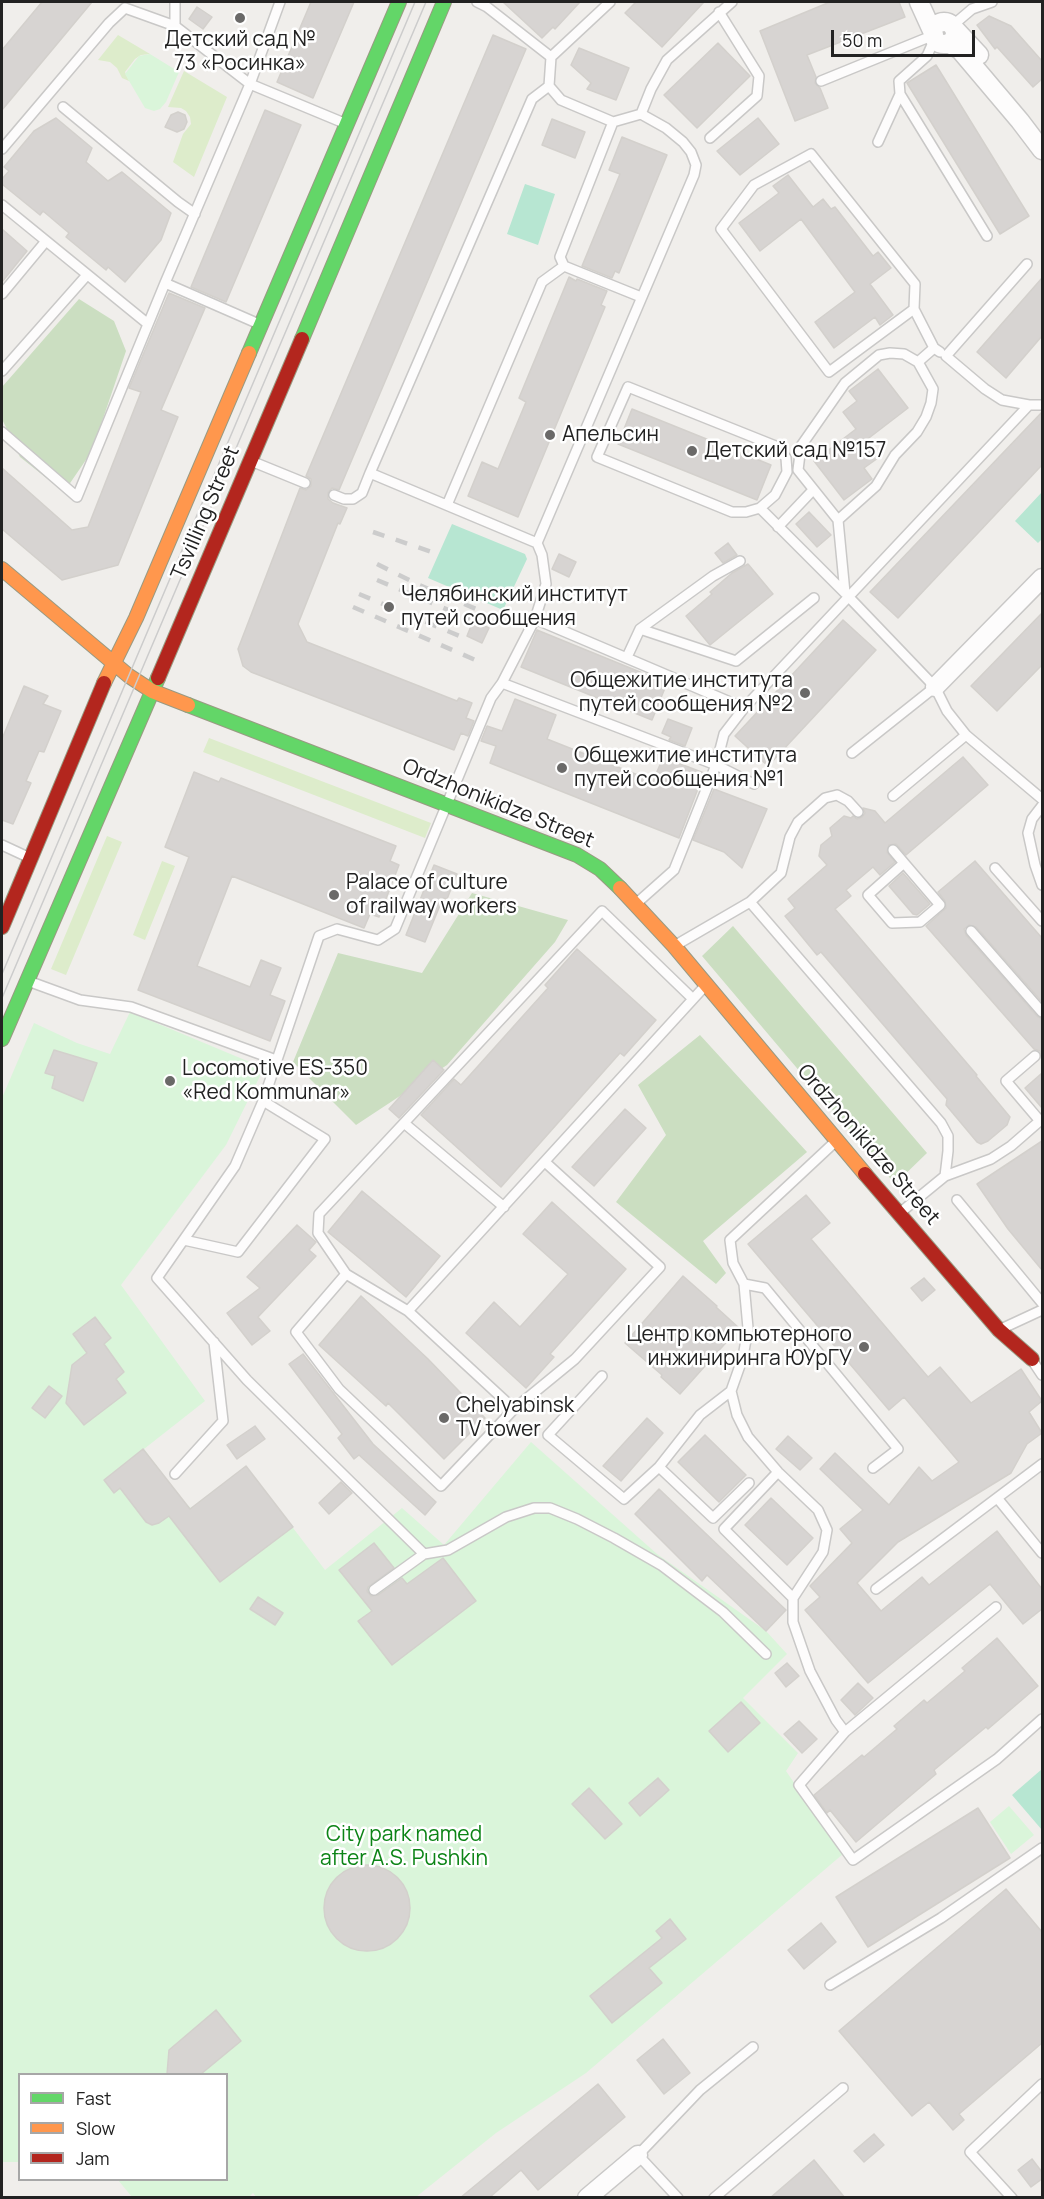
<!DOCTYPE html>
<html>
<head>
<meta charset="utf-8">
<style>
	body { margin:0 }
	#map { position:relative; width:1044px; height:2199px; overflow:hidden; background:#f0eeeb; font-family:Manrope,sans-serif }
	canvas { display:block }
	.frame { position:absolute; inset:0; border:3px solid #222; pointer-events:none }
	.legend { position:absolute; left:18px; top:2073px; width:210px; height:108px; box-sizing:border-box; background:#fff; border:2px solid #a7a7a7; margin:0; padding:8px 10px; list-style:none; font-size:18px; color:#222 }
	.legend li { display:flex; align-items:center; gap:12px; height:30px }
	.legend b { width:30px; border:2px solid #a7a7a7 }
	.scale { position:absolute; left:831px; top:30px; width:144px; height:27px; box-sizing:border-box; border:3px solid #222; border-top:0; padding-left:8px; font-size:18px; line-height:21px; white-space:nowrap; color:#222; -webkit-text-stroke:4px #fff; paint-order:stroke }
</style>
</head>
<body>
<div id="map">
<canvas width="1044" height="2199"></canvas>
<div class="frame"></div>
<ul class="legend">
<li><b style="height:8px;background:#63d668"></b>Fast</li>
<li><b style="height:8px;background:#ff974d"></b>Slow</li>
<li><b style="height:8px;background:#b3261e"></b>Jam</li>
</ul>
<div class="scale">50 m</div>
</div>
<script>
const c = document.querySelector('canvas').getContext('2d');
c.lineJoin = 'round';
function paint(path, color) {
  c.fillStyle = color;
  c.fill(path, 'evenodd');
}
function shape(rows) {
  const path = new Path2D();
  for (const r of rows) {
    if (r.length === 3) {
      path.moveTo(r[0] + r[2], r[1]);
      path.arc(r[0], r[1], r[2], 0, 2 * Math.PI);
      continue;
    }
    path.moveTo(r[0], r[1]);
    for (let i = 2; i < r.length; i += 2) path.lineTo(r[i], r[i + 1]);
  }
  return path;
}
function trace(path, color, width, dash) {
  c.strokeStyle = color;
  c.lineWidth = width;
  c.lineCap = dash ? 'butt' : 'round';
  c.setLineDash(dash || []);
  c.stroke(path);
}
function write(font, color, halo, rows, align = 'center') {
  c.font = font + ' Manrope,sans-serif';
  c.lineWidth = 5;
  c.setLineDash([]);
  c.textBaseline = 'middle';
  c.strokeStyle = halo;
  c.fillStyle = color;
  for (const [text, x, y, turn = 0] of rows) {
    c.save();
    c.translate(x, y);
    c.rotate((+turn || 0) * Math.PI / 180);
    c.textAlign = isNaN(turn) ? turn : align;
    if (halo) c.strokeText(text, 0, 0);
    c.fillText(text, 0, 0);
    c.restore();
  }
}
const grass = shape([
	[118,35,150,54,141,55,135,59,125,72,129,81,122,78,117,68,110,62,98,60],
	[184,71,227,97,194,177,173,162,183,134,191,124,190,117,186,111,181,108,168,107],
	[209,738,431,823,425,838,203,752],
	[107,836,122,842,66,975,51,969],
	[162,861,175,866,145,940,133,935]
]);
const forest = shape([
	[79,299,114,321,126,351,92,451,64,492,20,457,2,419,2,387],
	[472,893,568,920,555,942,447,1065,356,1125,293,1062,338,953,422,973],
	[733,926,927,1153,895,1184,702,956],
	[700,1035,807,1152,703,1241,726,1273,716,1284,616,1202,666,1135,638,1085]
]);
const park = shape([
	[150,54,179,72,166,102,160,109,154,111,145,108,125,74,139,56],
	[130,1012,264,1068,226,1145,121,1285,205,1401,144,1449,185,1503,191,1508,246,1466,325,1570,402,1508,444,1545,531,1442,657,1554,766,1631,787,1654,743,1698,798,1753,786,1771,843,1854,586,2073,496,2133,416,2197,257,2198,253,2193,248,2198,132,2197,118,2180,226,2180,226,2074,20,2074,19,2162,2,2162,2,1098,34,1023,77,1043,110,1054],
	[1009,1806,1034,1835,1011,1854,990,1822]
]);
const pitch = shape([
	[525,184,555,194,538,245,507,234],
	[1042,492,1042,539,1038,543,1015,521],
	[452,524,525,554,527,559,503,610,428,578],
	[1042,1769,1042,1830,1012,1795]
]);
const building = shape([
	[42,2,92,2,2,110,2,50,42,2],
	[311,2,354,2,313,98,277,82,311,2],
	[503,2,580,2,555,29,553,27,542,38,503,2],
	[636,2,704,2,662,47,625,13,636,2],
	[830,2,899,2,905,17,807,55,816,77,815,83,820,88,828,108,795,121,760,31,830,2],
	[197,7,212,17,203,29,189,19,197,7],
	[989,16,1011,26,1042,61,1042,79,1033,87,997,47,995,49,977,25,989,16],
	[493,35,526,49,339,490,332,488,328,493,328,499,333,503,347,508,340,524,338,523,298,624,307,642,457,701,459,698,472,703,466,718,474,721,468,736,461,733,454,750,251,672,243,666,238,649,300,488,306,490,311,486,311,479,306,476,493,35],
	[718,43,750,76,697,128,664,95,718,43],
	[579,48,629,68,616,100,587,89,591,83,571,65,579,48],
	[936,65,1029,216,1000,234,907,83,936,65],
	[265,110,301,125,226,302,191,287,265,110],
	[178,112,185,115,187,122,184,129,177,132,165,127,171,115,178,112],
	[56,118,92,148,86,162,108,181,122,172,171,213,161,240,125,282,108,267,106,270,66,237,69,233,43,211,40,215,2,184,2,179,9,171,4,167,34,131,56,118],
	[758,118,779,144,740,175,717,151,758,118],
	[552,119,585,132,575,158,542,145,552,119],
	[622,137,667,155,619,273,615,271,612,278,582,266,620,174,609,170,622,137],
	[788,175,813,207,823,199,831,209,835,207,873,256,878,252,891,268,870,284,893,315,880,325,875,317,834,348,815,322,855,292,801,219,760,251,739,223,779,193,773,186,788,175],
	[2,229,27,251,2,282,2,229],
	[569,277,576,281,577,279,607,291,601,305,605,307,518,517,468,496,482,462,498,469,526,402,519,398,569,277],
	[1042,278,1042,336,1006,378,977,352,1042,278],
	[169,293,205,308,161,410,178,417,118,565,62,580,2,529,2,468,72,530,88,527,141,392,129,388,169,293],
	[878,369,908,408,865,441,878,458,864,468,872,479,844,500,814,461,856,429,843,412,857,401,849,391,878,369],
	[632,409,771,465,757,500,618,444,632,409],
	[1042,412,1042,465,898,618,870,592,1042,412],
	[809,512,831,535,817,547,796,524,809,512],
	[728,543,737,555,723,563,715,553,728,543],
	[559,554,576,562,569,577,552,569,559,554],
	[748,564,773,594,710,645,686,616,712,594,710,592,732,573,748,564],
	[1042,613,1042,665,997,711,971,686,1042,613],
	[843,620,876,650,768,766,735,736,843,620],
	[473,621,489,628,482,643,467,636,473,621],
	[537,630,667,683,652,720,521,667,537,630],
	[24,686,48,696,43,704,61,711,44,752,39,751,26,781,31,783,13,824,2,820,2,739,24,686],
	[515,699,556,715,547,739,653,781,665,753,680,758,678,763,704,773,679,838,490,763,496,746,481,741,487,726,502,731,515,699],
	[668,719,692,728,685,746,669,740,671,737,662,733,668,719],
	[963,757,988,785,906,855,896,844,889,845,887,852,895,862,880,875,873,867,846,890,851,896,835,909,977,1075,976,1076,1010,1117,1007,1125,988,1141,981,1144,977,1142,946,1105,947,1099,821,952,817,955,785,916,795,908,788,899,827,865,819,856,821,845,832,836,830,828,844,816,851,818,853,816,857,819,862,817,865,813,863,808,875,811,885,823,963,757],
	[194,772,219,782,221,778,396,846,390,861,399,865,379,917,370,914,364,928,232,876,197,966,250,987,261,960,281,968,270,995,285,1001,270,1041,138,990,189,857,165,847,194,772],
	[714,789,767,809,742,868,724,852,693,840,714,789],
	[975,861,1042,938,1042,1002,976,927,969,925,964,929,966,935,1037,1016,1042,1019,1042,1060,1040,1051,1034,1049,926,926,946,908,945,901,938,892,975,861],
	[434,865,457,874,447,899,443,898,425,942,406,935,434,865],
	[903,873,930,904,917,915,913,914,889,886,903,873],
	[577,949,656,1020,624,1056,620,1053,501,1187,421,1115,454,1079,461,1085,548,988,545,985,577,949],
	[54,1050,97,1063,83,1101,52,1088,55,1076,45,1073,54,1050],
	[433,1060,444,1070,399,1118,389,1109,433,1060],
	[1042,1073,1042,1108,1025,1088,1042,1073],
	[625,1109,646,1128,594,1186,572,1167,625,1109],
	[1042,1141,1042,1270,1008,1229,977,1184,1042,1141],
	[362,1191,440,1256,406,1297,328,1232,362,1191],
	[806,1195,830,1223,811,1239,928,1377,940,1367,971,1403,1021,1369,1042,1401,1029,1412,1042,1433,1027,1444,1011,1473,898,1542,857,1583,881,1611,922,1577,929,1585,997,1531,1042,1589,1042,1609,1023,1624,990,1584,868,1683,805,1610,820,1597,810,1586,852,1543,840,1529,863,1510,820,1469,835,1453,889,1505,919,1467,932,1481,959,1462,904,1397,889,1410,748,1244,806,1195],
	[552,1202,626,1269,550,1354,554,1357,526,1388,466,1333,494,1302,520,1327,568,1274,523,1234,552,1202],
	[297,1225,316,1242,309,1250,316,1256,258,1317,270,1331,252,1345,227,1313,260,1288,247,1277,297,1225],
	[683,1276,717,1306,716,1307,739,1328,680,1394,661,1377,662,1375,625,1343,683,1276],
	[924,1278,935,1290,922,1301,911,1288,924,1278],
	[361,1296,428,1359,485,1418,444,1459,388,1403,386,1406,319,1345,361,1296],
	[95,1317,111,1338,104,1344,124,1372,116,1379,126,1393,84,1425,66,1403,72,1365,87,1353,73,1334,95,1317],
	[303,1354,373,1444,436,1502,425,1515,359,1455,354,1459,338,1438,342,1434,289,1364,303,1354],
	[49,1386,62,1396,45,1418,32,1408,49,1386],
	[647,1418,663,1433,621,1481,603,1466,647,1418],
	[255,1426,265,1439,237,1459,227,1445,255,1426],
	[705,1435,746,1475,719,1502,678,1462,705,1435],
	[788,1436,812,1458,800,1470,776,1449,788,1436],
	[143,1449,190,1509,246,1466,293,1527,220,1582,169,1516,159,1523,152,1525,146,1522,120,1488,114,1493,104,1480,143,1449],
	[341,1482,352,1493,329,1514,319,1503,341,1482],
	[659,1489,786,1610,766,1631,707,1575,702,1581,635,1514,659,1489],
	[771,1498,813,1538,787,1565,745,1525,771,1498],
	[374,1543,394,1568,368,1587,367,1591,371,1596,378,1595,402,1578,407,1584,443,1558,476,1601,392,1665,358,1621,372,1611,339,1570,374,1543],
	[258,1597,283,1613,275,1625,250,1609,258,1597],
	[997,1638,1038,1686,988,1729,986,1727,934,1770,936,1774,856,1842,830,1810,827,1813,814,1795,862,1755,864,1757,897,1729,894,1726,924,1700,927,1703,965,1671,962,1668,997,1638],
	[787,1663,799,1676,786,1687,775,1673,787,1663],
	[858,1683,873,1698,855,1715,841,1700,858,1683],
	[741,1702,760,1723,728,1752,709,1731,741,1702],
	[799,1721,817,1739,802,1753,784,1734,799,1721],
	[658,1778,669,1790,640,1816,629,1803,658,1778],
	[589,1788,622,1824,605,1839,572,1804,589,1788],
	[978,1808,1010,1858,868,1947,836,1897,978,1808],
	[367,1908,43],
	[1006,1889,1042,1932,1042,2043,959,2114,964,2120,953,2130,929,2102,912,2116,839,2031,1006,1889],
	[670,1919,686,1939,649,1968,662,1983,612,2023,590,1996,662,1938,656,1931,670,1919],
	[821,1923,836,1942,804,1969,788,1950,821,1923],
	[216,2010,241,2041,201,2074,167,2074,169,2050,216,2010],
	[663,2039,690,2073,664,2094,637,2060,663,2039],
	[598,2084,625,2117,538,2190,521,2170,489,2198,460,2198,598,2084],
	[874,2134,884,2145,864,2162,854,2151,874,2134],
	[1032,2159,1042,2172,1042,2179,1031,2187,1018,2170,1032,2159],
	[814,2160,845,2198,770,2198,814,2160]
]);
const lane = shape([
	[477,2,487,7,551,57],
	[175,26,175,2],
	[952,26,972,9,992,2],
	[821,81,934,35],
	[900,94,987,236],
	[63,107,178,202,195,214],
	[641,114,651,89,667,60,732,2],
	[710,138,757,96,759,76,719,12],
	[878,142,900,94,899,81,927,56,935,38],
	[2,149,109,23,125,8,175,26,250,84,344,123],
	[2,205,148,324],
	[1027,264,946,356,985,389,1002,400,1029,405],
	[564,266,641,297],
	[165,283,259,324],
	[2,294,46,241],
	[914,309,829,372,721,229,754,185,811,154,915,284,914,309,934,348],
	[918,362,934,348,940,352],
	[2,371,87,275],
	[2,432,77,497,165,283,250,84,280,2],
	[251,461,305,483],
	[334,495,344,499,353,499,362,493,370,473],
	[447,505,542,282,564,266,560,257,613,122],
	[760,508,775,495,787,472,786,458,778,447,628,387,597,457,732,512,746,512,760,508,845,593],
	[838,520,876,486,895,455,917,432,926,417,931,403,933,389,918,362,904,354,890,353,879,355,845,383,801,446,798,470,838,520,845,593,935,687,947,711,966,735,1042,799],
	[778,527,813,490],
	[537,543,370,473,532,99,549,86,551,57,610,2],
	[535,619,744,708],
	[640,629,736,661,814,598],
	[627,657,640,629,713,576,740,561],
	[502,683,716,765,754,784],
	[852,753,935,687],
	[893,796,966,735],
	[1042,806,1032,819,1028,833,1035,865,1042,885],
	[2,845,30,858],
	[893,850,904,863,868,895,892,923,920,922,940,905,904,863],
	[995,868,1042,921],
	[638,902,674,870,716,765,724,734,744,708,1029,405,1042,405],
	[750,902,781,873,790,837,798,822,825,798,837,795,848,801,858,812],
	[971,931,1042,1012],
	[676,945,750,902,941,1123,948,1136,948,1151,945,1176],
	[28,981,80,1000,131,1007,276,1060],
	[1035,1056,1006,1081,1040,1121],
	[404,1123,504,1207],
	[836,1141,730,1240,733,1263,744,1284,748,1328,743,1357,731,1391,737,1415,748,1437,778,1472,818,1510,827,1530,823,1552,793,1598,793,1622,810,1671,836,1720,845,1732],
	[957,1200,1042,1303],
	[901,1212,945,1176,991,1159,1011,1146,1042,1119],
	[184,1240,238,1252,325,1139,263,1101],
	[346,1274,296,1332,339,1389,441,1486,514,1409,408,1311,705,986],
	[744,1284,765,1288,898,1449,873,1468],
	[408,1311,346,1274,318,1233,319,1214,602,911,693,999],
	[1001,1329,1042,1310],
	[1032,1360,1042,1375],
	[602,1376,548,1435,624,1499,659,1467,700,1415,731,1391],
	[514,1409,575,1359,660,1267,545,1162],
	[659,1467,713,1518,749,1483],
	[778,1472,724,1529,793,1598],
	[175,1474,223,1421,214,1342],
	[998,1499,1042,1553],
	[424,1554,448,1550,506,1517,534,1508,550,1508,577,1519,614,1538,661,1565,723,1612,766,1654],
	[876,1589,1042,1464],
	[374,1590,424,1554,247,1380,157,1278,235,1166,263,1101,319,936,337,929,378,940,395,929,491,698,502,683,535,619,546,584,542,555,537,543,694,175,696,165,691,152,683,142,666,128,641,114,613,122,561,100,549,86],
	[996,1607,845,1732,799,1785,853,1860,997,1759,1042,1719],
	[830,1985,941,1918,1042,1848],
	[678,2198,638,2155,700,2090,753,2047],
	[714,2198,843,2088],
	[1012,2198,970,2152,1042,2084]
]);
const street = shape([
	[919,2,934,35],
	[944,33,11],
	[952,26,979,55],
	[948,43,960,50,1020,121,1042,150],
	[935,687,1042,578],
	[587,2198,638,2155]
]);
const fast = shape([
	[302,339,444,2],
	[249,353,399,2],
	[188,705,577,855,600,869,620,888],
	[2,1039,158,678]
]);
const slow = shape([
	[2,569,129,676,152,691,188,705],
	[104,683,136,618,249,353],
	[620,888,674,946,865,1174]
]);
const jam = shape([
	[158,678,302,339],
	[2,927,104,683],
	[865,1174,999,1330,1032,1359]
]);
const tram = shape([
	[2,974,415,2],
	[2,998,426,2]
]);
const rail = shape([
	[373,532,432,552],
	[377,564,419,585,476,609],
	[377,580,470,619],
	[359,594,462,637],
	[353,607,480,662]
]);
const markers = [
	[240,18,6,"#6a6968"],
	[550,435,6,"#6a6968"],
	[692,451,6,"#6a6968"],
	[389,607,6,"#6a6968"],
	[805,693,6,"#6a6968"],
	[562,768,6,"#6a6968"],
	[334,895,6,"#6a6968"],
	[170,1081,6,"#6a6968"],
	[864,1347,6,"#6a6968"],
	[444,1418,6,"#6a6968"]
];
const poiNames = [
	["Детский сад №",240,40,"center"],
	["73 «Росинка»",240,64,"center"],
	["Апельсин",562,435],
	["Детский сад №157",704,451],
	["Челябинский институт",401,595],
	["путей сообщения",401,619],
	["Общежитие института",793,681,"right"],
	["путей сообщения №2",793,705,"right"],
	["Общежитие института",574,756],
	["путей сообщения №1",574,780],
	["Palace of culture",346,883],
	["of railway workers",346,907],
	["Locomotive ES-350",182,1069],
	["«Red Kommunar»",182,1093],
	["Центр компьютерного",852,1335,"right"],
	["инжиниринга ЮУрГУ",852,1359,"right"],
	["Chelyabinsk",456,1406],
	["TV tower",456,1430]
];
const streetNames = [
	["Tsvilling Street",206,513,-67],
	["Ordzhonikidze Street",498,804,22],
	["Ordzhonikidze Street",868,1145,49]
];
const parkNames = [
	["City park named",404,1835],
	["after A.S. Pushkin",404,1859]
];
paint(grass, '#ddeccb');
paint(forest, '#cbdec1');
paint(park, '#daf5da');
paint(pitch, '#b7e6d2');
paint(building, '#d7d4d2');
trace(building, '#d3d0cc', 1.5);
trace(lane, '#c9c8c7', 12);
trace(street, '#c9c8c7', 21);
trace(fast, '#999a82', 16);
trace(slow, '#999a82', 16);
trace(jam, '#999a82', 16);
trace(lane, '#fdfcfc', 9);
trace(street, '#fdfcfc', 18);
trace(fast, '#63d668', 14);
trace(slow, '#ff974d', 14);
trace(jam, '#b3261e', 14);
trace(tram, '#ccc', 1.5);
trace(rail, '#ccc', 4.5, [12, 12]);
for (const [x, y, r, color] of markers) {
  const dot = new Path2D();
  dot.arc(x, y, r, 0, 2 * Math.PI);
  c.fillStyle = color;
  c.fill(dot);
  trace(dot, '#fff', 2);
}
write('21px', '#222', '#fff', poiNames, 'left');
write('21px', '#222', '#fff', streetNames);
write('21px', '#0c8416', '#fff', parkNames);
</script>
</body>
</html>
